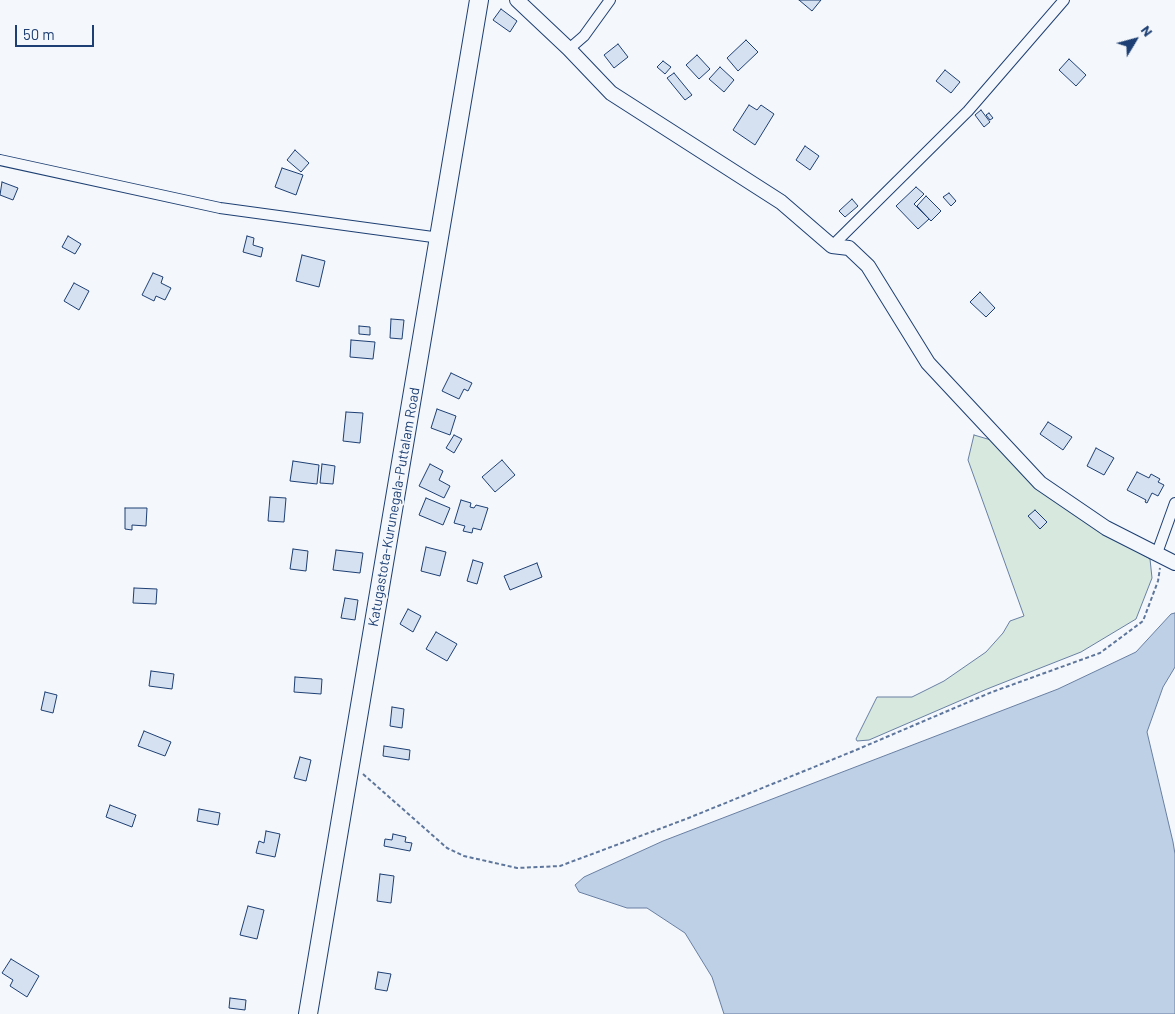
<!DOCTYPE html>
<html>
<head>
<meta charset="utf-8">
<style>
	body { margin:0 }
	#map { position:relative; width:1175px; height:1014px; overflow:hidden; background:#f4f7fb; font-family:Barlow,sans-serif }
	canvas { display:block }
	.north { position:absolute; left:1110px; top:15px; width:50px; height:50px; -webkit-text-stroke:4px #f4f7fb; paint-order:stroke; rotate:53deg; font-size:14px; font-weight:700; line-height:20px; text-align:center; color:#1d3f73 }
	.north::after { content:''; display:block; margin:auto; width:18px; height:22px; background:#1d3f73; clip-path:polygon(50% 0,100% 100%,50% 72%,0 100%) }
	.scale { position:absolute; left:15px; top:25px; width:79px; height:22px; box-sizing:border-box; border:2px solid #1d3f73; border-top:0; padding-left:6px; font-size:15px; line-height:18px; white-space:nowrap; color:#1d3f73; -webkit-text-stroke:4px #f4f7fb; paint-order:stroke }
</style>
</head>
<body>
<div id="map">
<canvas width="1175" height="1014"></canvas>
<div class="north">N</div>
<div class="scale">50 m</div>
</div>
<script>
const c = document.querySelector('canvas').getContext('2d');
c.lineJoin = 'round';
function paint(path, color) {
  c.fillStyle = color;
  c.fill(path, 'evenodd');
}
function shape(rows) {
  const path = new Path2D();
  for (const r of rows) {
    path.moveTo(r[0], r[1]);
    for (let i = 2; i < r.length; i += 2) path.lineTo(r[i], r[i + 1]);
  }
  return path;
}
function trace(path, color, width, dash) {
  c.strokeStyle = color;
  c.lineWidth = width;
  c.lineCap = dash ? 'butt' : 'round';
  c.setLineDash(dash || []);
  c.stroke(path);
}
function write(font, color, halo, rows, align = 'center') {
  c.font = font + ' Barlow,sans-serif';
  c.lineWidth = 4;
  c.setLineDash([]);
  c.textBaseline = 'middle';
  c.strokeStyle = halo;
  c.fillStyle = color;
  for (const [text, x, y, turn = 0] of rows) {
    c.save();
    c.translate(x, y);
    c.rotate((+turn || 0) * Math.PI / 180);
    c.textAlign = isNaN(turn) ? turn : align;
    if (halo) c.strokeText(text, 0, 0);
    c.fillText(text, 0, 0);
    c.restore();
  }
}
const green = shape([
	[974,435,991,440,1063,507,1150,559,1152,578,1136,619,1081,652,987,689,869,740,857,741,856,739,877,697,912,697,944,681,986,652,1003,633,1010,621,1024,616,968,460,974,435]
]);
const water = shape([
	[1175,613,1175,667,1163,687,1147,732,1173,842,1175,854,1175,1014,724,1014,712,977,685,933,647,908,627,908,579,892,575,885,584,877,663,841,1058,689,1136,652,1171,614,1175,613]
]);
const building = shape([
	[799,0,821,0,812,11,799,0],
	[501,9,517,21,510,32,493,20,501,9],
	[746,40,758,52,738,71,727,58,746,40],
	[618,44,628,57,614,68,604,55,618,44],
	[697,55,710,69,699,79,686,65,697,55],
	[1069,59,1086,75,1076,86,1059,70,1069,59],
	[663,61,671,67,665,74,657,67,663,61],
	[720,67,734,80,724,92,709,79,720,67],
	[945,70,960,82,951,93,936,81,945,70],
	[674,73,692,95,685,100,667,78,674,73],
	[749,105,757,110,761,105,774,114,755,145,733,130,749,105],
	[981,110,990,122,984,127,975,115,981,110],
	[989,113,993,118,990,120,986,115,989,113],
	[805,146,819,156,810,170,796,160,805,146],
	[295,150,309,163,301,172,287,160,295,150],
	[282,168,303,175,296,195,275,187,282,168],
	[2,182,18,188,13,200,0,195,2,182],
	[916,187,924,194,914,204,929,219,918,229,896,206,916,187],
	[949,193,956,201,951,206,943,197,949,193],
	[926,196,941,211,931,221,917,206,926,196],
	[852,199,858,206,845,217,839,211,852,199],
	[68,236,81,244,75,254,62,247,68,236],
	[247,236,254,238,253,245,263,248,261,257,243,252,247,236],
	[302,255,325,261,319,287,296,281,302,255],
	[153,273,163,277,161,283,171,288,165,300,156,296,154,301,142,295,153,273],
	[74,283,89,291,79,310,64,301,74,283],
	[980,292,995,308,986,317,970,302,980,292],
	[391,319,404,320,402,339,390,338,391,319],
	[359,326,370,327,370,335,359,334,359,326],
	[351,340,375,342,373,359,350,357,351,340],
	[451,373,472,383,468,391,464,389,459,399,442,391,451,373],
	[437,409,456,416,450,435,431,428,437,409],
	[346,412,363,413,360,443,343,441,346,412],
	[1048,422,1072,437,1063,450,1040,434,1048,422],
	[454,435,462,439,454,453,446,448,454,435],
	[1096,448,1114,458,1104,475,1087,466,1096,448],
	[502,460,515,475,495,492,482,477,502,460],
	[293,461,319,465,317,484,290,481,293,461],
	[322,464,335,466,333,484,320,483,322,464],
	[430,464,443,471,439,480,450,486,444,498,419,486,430,464],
	[1137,472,1149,478,1151,474,1160,479,1158,482,1164,485,1158,496,1152,493,1147,503,1145,502,1146,500,1127,490,1137,472],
	[270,497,286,498,284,522,268,521,270,497],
	[426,498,450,508,443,525,419,515,426,498],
	[461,500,471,503,470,507,474,508,476,505,488,508,481,530,473,528,472,533,463,531,465,526,454,523,461,500],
	[125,508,147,508,146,526,132,525,132,530,125,529,125,508],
	[1035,510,1047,522,1040,529,1028,516,1035,510],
	[426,547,446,552,440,576,421,571,426,547],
	[293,549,308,551,306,571,290,569,293,549],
	[336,550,363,553,360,573,333,570,336,550],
	[473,560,483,563,477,584,467,581,473,560],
	[537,563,542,577,510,590,504,576,537,563],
	[134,588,157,589,156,604,133,603,134,588],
	[345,598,358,600,355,620,341,618,345,598],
	[408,609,421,616,413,632,400,624,408,609],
	[436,632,457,644,447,661,426,649,436,632],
	[151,671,174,674,172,689,149,686,151,671],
	[295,677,322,679,321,694,294,692,295,677],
	[45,692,57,695,53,713,41,710,45,692],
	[392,707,404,709,402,728,390,726,392,707],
	[144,731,171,742,165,756,138,746,144,731],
	[384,746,410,750,409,760,383,756,384,746],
	[300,757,311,760,306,781,294,778,300,757],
	[110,805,136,815,132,827,106,817,110,805],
	[199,809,220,813,218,825,197,821,199,809],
	[266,831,280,834,275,857,256,853,259,841,264,843,266,831],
	[393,834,406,837,405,842,412,843,410,851,384,846,385,839,392,840,393,834],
	[380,874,394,876,391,903,377,901,380,874],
	[248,906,264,910,257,939,240,935,248,906],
	[11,959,39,976,27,997,10,986,13,980,2,973,11,959],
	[378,972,391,974,387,991,375,989,378,972],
	[230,998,246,1000,245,1010,229,1008,230,998]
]);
const path = shape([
	[363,774,447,848,464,856,517,868,560,866,686,819,856,750,992,692,1100,653,1143,621,1158,581,1160,568]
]);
const street = shape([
	[569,49,584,36,610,0],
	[0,160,220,208,440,238],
	[832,246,968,111,1064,0],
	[1157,553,1175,503]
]);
const secondary = shape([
	[517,0,569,49,611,93,781,202,832,246,849,248,868,266,928,363,1040,483,1106,528,1175,563]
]);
const highway = shape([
	[308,1014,479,0]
]);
const streetNames = [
	["Katugastota-Kurunegala-Puttalam Road",394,507,-80]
];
paint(green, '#d7e8df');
trace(green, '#687fa3', 1);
paint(water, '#bed0e5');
trace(water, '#687fa3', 1);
paint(building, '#d5e0f0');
trace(building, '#1d3f73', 1);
trace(street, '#1d3f73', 12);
trace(secondary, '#1d3f73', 16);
trace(highway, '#1d3f73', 20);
trace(path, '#5e769c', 2, [4, 2.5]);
trace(street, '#f4f7fb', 10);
trace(secondary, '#f4f7fb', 14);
trace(highway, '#f4f7fb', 18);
write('14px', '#1d3f73', '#f4f7fb', streetNames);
</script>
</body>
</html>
